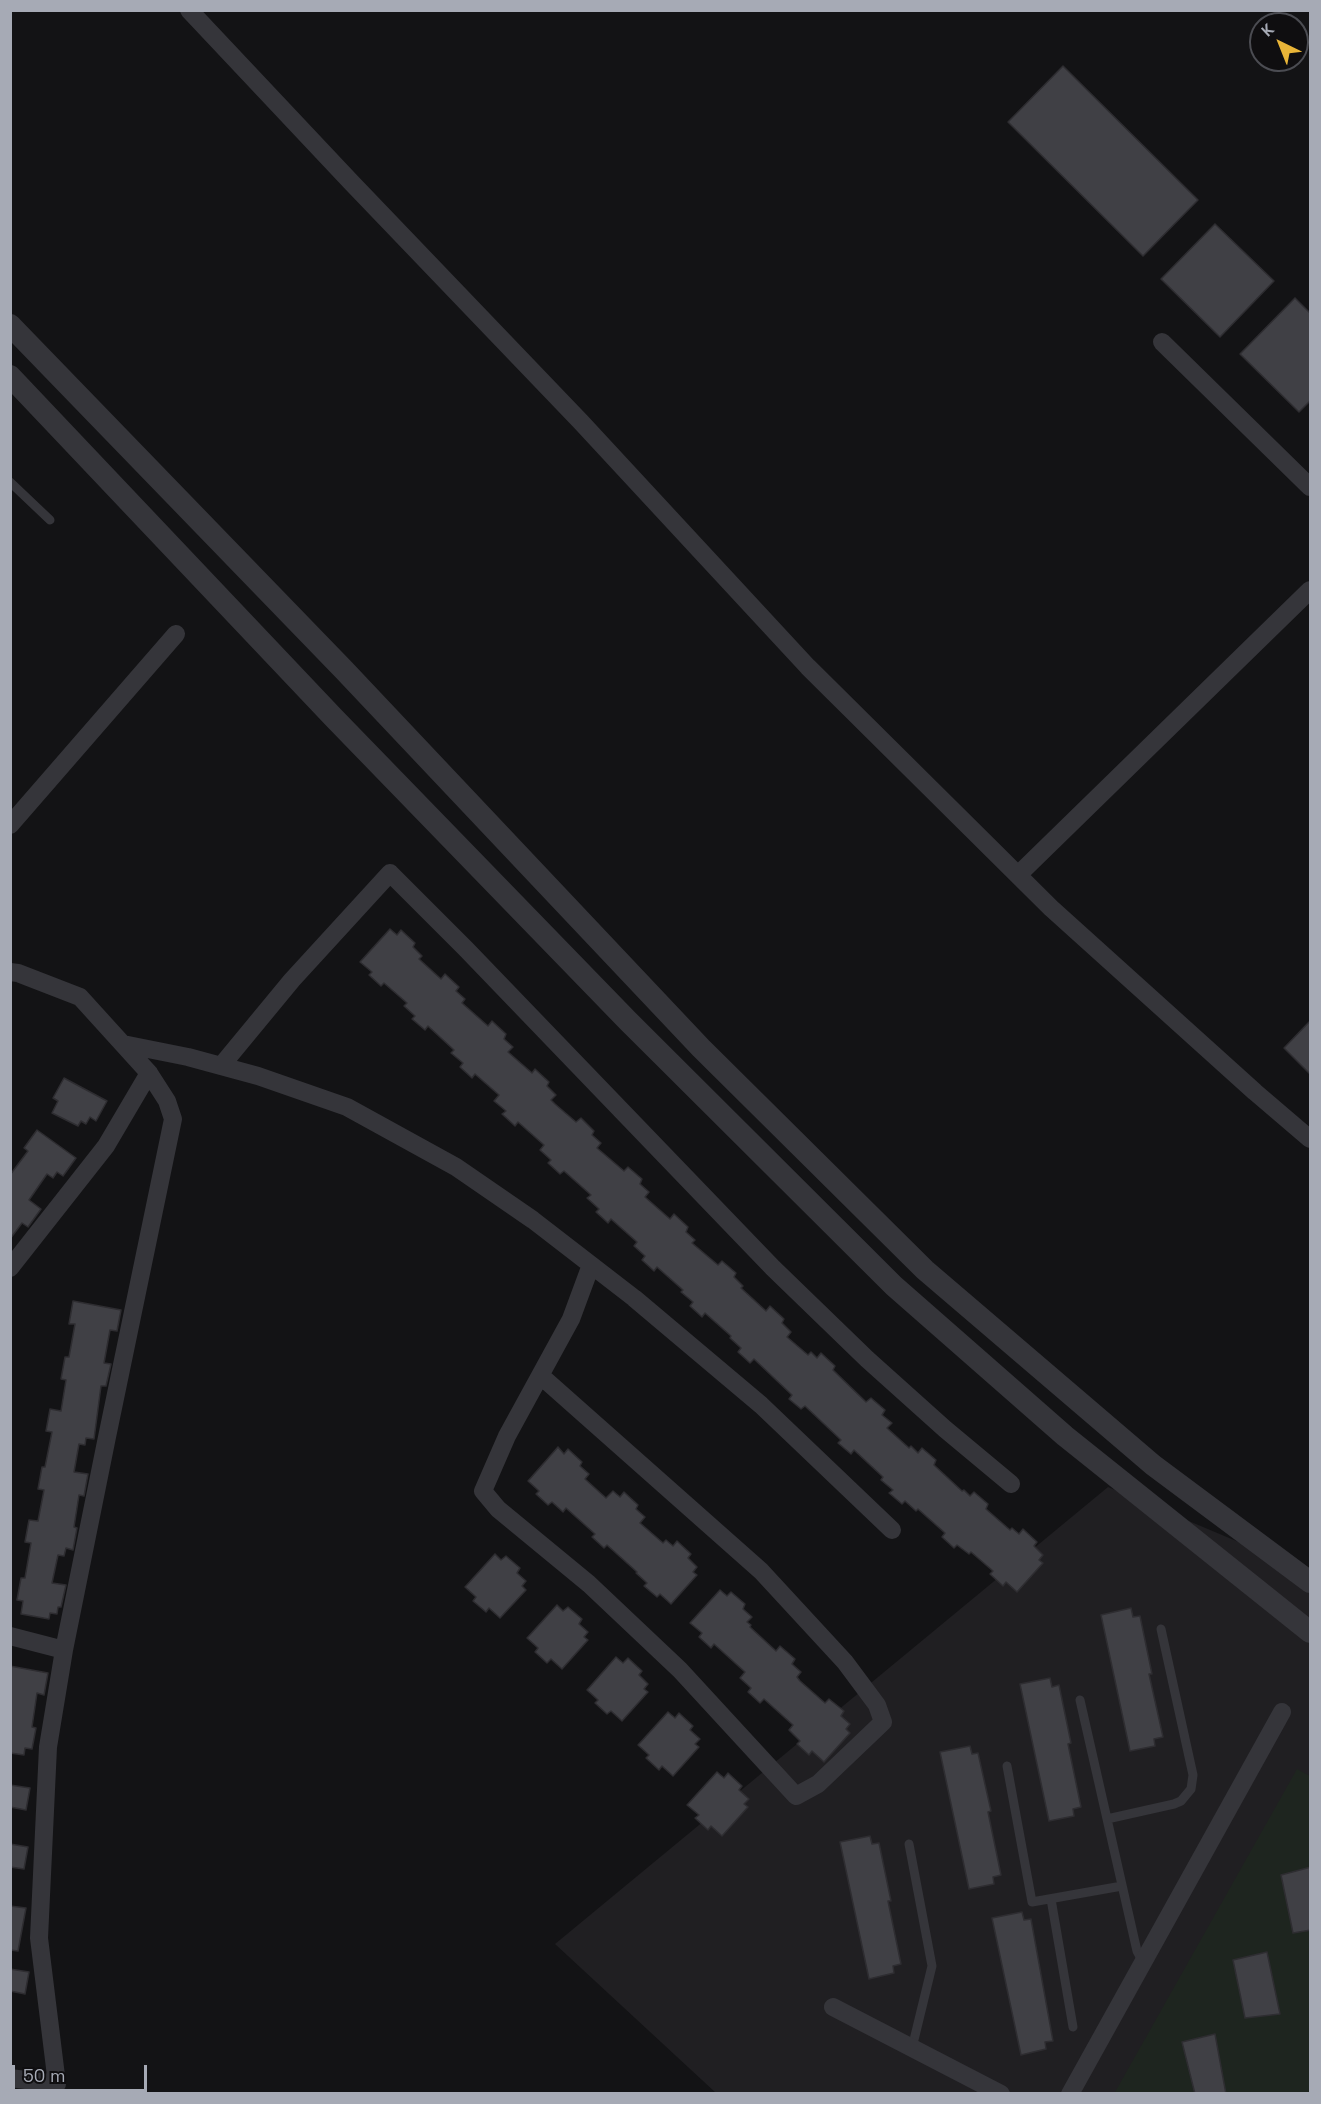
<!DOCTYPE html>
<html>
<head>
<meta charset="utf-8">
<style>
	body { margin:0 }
	#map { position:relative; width:1321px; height:2104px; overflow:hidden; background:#131315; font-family:"Space Grotesk",sans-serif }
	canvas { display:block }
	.frame { position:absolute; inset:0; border:12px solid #a6aab5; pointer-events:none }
	.north { position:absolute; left:1249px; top:12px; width:60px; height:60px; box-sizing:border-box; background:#0f0e10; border:2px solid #4b4c52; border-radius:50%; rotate:317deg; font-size:16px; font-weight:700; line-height:24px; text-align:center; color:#a6aab5 }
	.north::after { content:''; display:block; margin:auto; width:21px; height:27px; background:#e9b538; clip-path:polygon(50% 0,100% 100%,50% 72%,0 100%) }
	.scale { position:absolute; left:12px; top:2065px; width:135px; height:27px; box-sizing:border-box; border:3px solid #a6aab5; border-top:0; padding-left:8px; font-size:18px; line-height:21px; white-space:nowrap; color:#a6aab5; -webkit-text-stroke:4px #0f0e10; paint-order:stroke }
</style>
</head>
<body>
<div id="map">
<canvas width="1321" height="2104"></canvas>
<div class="frame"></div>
<div class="north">K</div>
<div class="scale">50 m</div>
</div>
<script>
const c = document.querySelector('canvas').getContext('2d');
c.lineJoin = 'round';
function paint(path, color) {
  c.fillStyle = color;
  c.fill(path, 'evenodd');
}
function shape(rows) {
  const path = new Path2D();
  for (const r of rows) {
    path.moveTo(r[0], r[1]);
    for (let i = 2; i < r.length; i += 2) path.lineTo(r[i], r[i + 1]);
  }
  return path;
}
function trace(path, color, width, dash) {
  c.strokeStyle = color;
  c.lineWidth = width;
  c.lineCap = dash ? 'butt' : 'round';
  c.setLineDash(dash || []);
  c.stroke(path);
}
const built = shape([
	[1108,1487,1310,1572,1310,2093,716,2093,555,1944]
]);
const green = shape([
	[1297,1769,1310,1776,1310,2093,1114,2094]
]);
const building = shape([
	[1063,66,1198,200,1143,256,1008,122,1063,66],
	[1215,224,1274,281,1220,337,1161,279,1215,224],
	[1295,298,1311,314,1311,400,1299,412,1240,354,1295,298],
	[390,929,397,935,401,930,415,943,413,947,422,956,419,959,441,979,445,974,459,987,456,991,465,999,462,1003,488,1026,492,1021,506,1034,504,1039,513,1047,508,1052,532,1073,535,1069,549,1082,547,1086,556,1095,551,1100,555,1104,576,1122,581,1118,594,1131,592,1135,601,1143,597,1148,624,1171,628,1167,642,1179,640,1184,649,1192,645,1197,670,1219,674,1214,688,1227,686,1232,695,1240,692,1243,718,1265,722,1261,736,1273,734,1277,743,1286,741,1288,766,1311,770,1306,784,1319,782,1323,791,1332,787,1337,808,1355,811,1352,817,1358,821,1353,835,1366,833,1370,866,1402,871,1398,885,1410,882,1415,892,1423,887,1428,909,1448,911,1446,918,1453,922,1448,936,1460,934,1465,962,1491,964,1490,970,1496,974,1492,988,1504,986,1509,1010,1530,1012,1528,1019,1534,1023,1529,1037,1542,1034,1546,1043,1555,1039,1560,1043,1563,1017,1592,1006,1582,1003,1586,990,1574,993,1571,971,1552,969,1554,957,1545,954,1548,942,1537,945,1533,918,1509,916,1511,905,1501,902,1504,889,1493,893,1490,881,1480,883,1477,854,1450,851,1454,838,1443,841,1440,805,1406,801,1409,789,1399,792,1395,754,1359,750,1363,738,1352,741,1348,730,1338,731,1336,705,1313,702,1317,690,1306,693,1302,681,1292,683,1290,657,1267,654,1271,642,1260,645,1256,634,1246,637,1242,611,1219,608,1223,596,1212,599,1209,587,1198,591,1195,564,1171,560,1174,548,1163,551,1160,540,1150,544,1145,518,1122,515,1126,502,1114,506,1111,494,1101,499,1095,475,1074,472,1078,460,1067,463,1063,451,1053,454,1050,428,1026,425,1030,412,1019,415,1016,404,1006,407,1003,384,983,381,986,369,975,372,972,360,962,390,929],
	[1311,1020,1311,1075,1284,1048,1311,1020],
	[64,1078,107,1101,96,1121,90,1117,86,1124,81,1121,78,1126,52,1113,58,1101,53,1098,64,1078],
	[37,1130,76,1158,63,1176,57,1172,53,1178,47,1174,29,1200,41,1209,28,1227,22,1223,10,1239,10,1175,28,1151,24,1148,37,1130],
	[73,1301,121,1310,117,1331,110,1330,104,1363,111,1364,106,1386,101,1386,94,1439,86,1438,85,1445,79,1444,74,1472,88,1474,84,1496,79,1495,74,1527,77,1528,73,1550,66,1548,64,1556,58,1555,52,1583,66,1585,61,1607,58,1607,57,1614,50,1613,49,1619,21,1614,23,1601,17,1600,21,1578,25,1578,31,1543,25,1542,29,1520,38,1521,44,1490,38,1489,42,1467,45,1467,52,1432,46,1431,50,1409,61,1411,66,1380,61,1379,65,1357,69,1357,75,1324,69,1324,73,1301],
	[558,1447,564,1454,568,1449,582,1462,580,1466,589,1474,585,1479,606,1498,613,1491,620,1497,624,1492,638,1505,636,1509,645,1517,640,1523,663,1543,666,1540,673,1546,677,1541,691,1554,688,1558,697,1567,693,1572,697,1575,671,1604,660,1594,657,1597,644,1586,647,1583,636,1573,637,1572,607,1545,604,1548,592,1537,595,1534,566,1508,563,1512,552,1502,548,1505,536,1494,539,1491,528,1481,558,1447],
	[495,1554,501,1560,506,1556,520,1568,517,1573,526,1581,522,1586,526,1590,500,1618,489,1608,486,1612,473,1601,476,1597,465,1587,495,1554],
	[720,1590,727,1596,731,1592,745,1604,743,1609,752,1617,747,1622,751,1625,750,1627,776,1651,780,1646,795,1659,792,1664,801,1672,797,1677,800,1681,825,1703,829,1699,844,1711,841,1716,850,1724,846,1729,850,1733,824,1762,812,1751,809,1755,797,1744,800,1741,789,1730,793,1725,764,1699,760,1703,748,1692,751,1688,740,1678,745,1672,714,1644,711,1648,699,1637,702,1633,690,1623,720,1590],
	[557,1605,563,1611,568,1607,582,1619,579,1624,588,1632,584,1637,588,1640,562,1669,551,1659,547,1663,535,1652,538,1648,527,1638,557,1605],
	[1131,1608,1133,1617,1140,1616,1152,1674,1149,1674,1163,1737,1154,1739,1155,1746,1130,1751,1101,1615,1131,1608],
	[616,1657,623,1663,628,1658,642,1671,639,1675,648,1684,644,1689,648,1692,622,1721,611,1711,607,1714,595,1703,598,1700,587,1690,616,1657],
	[10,1666,48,1673,44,1695,37,1693,32,1727,36,1728,32,1749,25,1748,24,1755,10,1753,10,1666],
	[1050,1678,1052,1687,1059,1685,1071,1743,1068,1744,1081,1807,1073,1809,1074,1816,1049,1821,1020,1684,1050,1678],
	[668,1712,675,1718,679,1713,693,1726,690,1730,700,1739,695,1744,699,1747,673,1776,662,1766,659,1770,646,1758,649,1755,638,1745,668,1712],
	[970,1746,972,1754,978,1753,991,1811,988,1812,1001,1875,993,1877,994,1884,969,1889,940,1752,970,1746],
	[717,1772,724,1778,728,1773,742,1786,739,1790,749,1799,744,1804,748,1807,722,1836,711,1826,708,1830,695,1818,699,1815,687,1805,717,1772],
	[10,1785,30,1788,26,1810,10,1807,10,1785],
	[870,1836,872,1844,879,1843,891,1901,888,1901,901,1964,893,1966,894,1973,869,1979,840,1842,870,1836],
	[10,1844,28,1847,24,1869,10,1867,10,1844],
	[1311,1867,1311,1930,1293,1933,1281,1875,1311,1867],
	[10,1906,26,1908,18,1951,10,1950,10,1906],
	[1022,1912,1024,1920,1031,1919,1053,2041,1045,2042,1046,2049,1021,2055,992,1918,1022,1912],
	[1267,1952,1280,2014,1245,2018,1233,1960,1267,1952],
	[10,1969,29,1972,25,1994,10,1991,10,1969],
	[1215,2034,1226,2094,1195,2094,1182,2042,1215,2034]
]);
const service = shape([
	[10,482,50,520],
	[1080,1700,1137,1951,1143,1962],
	[1007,1766,1032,1902,1122,1886],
	[1107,1819,1174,1804,1181,1801,1191,1789,1193,1775,1161,1629],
	[909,1844,932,1966,912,2048],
	[1051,1899,1073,2027]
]);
const minor = shape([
	[189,10,350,181,581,422,808,667,1051,908,1255,1092,1310,1139],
	[1162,342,1310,487],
	[10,825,176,634],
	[1018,875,1310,590],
	[10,972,18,973,80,997,149,1073,167,1101,173,1119,107,1437,64,1650,48,1747,39,1938,57,2084,10,2078],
	[123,1044,188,1057,258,1076,347,1107,456,1167,533,1220,634,1298,761,1405,892,1530],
	[221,1066,292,980,390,873,466,949,773,1268,867,1359,945,1429,1011,1484],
	[10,1268,106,1146,149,1073],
	[541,1376,761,1571,845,1662,877,1705,883,1722,818,1784,796,1796,680,1670,589,1584,498,1509,483,1491,507,1436,571,1319,591,1265],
	[10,1636,64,1650],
	[833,2007,1001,2094],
	[1070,2094,1282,1712]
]);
const tertiary = shape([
	[10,325,344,670,701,1048,925,1270,1153,1465,1310,1582],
	[10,376,334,718,628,1021,894,1286,1065,1436,1310,1632]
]);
paint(built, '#201f22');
paint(green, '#1e251f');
paint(building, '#404045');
trace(building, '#2e2d31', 1.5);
trace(service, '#35353a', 9);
trace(minor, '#35353a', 18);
trace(tertiary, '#35353a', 22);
</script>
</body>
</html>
